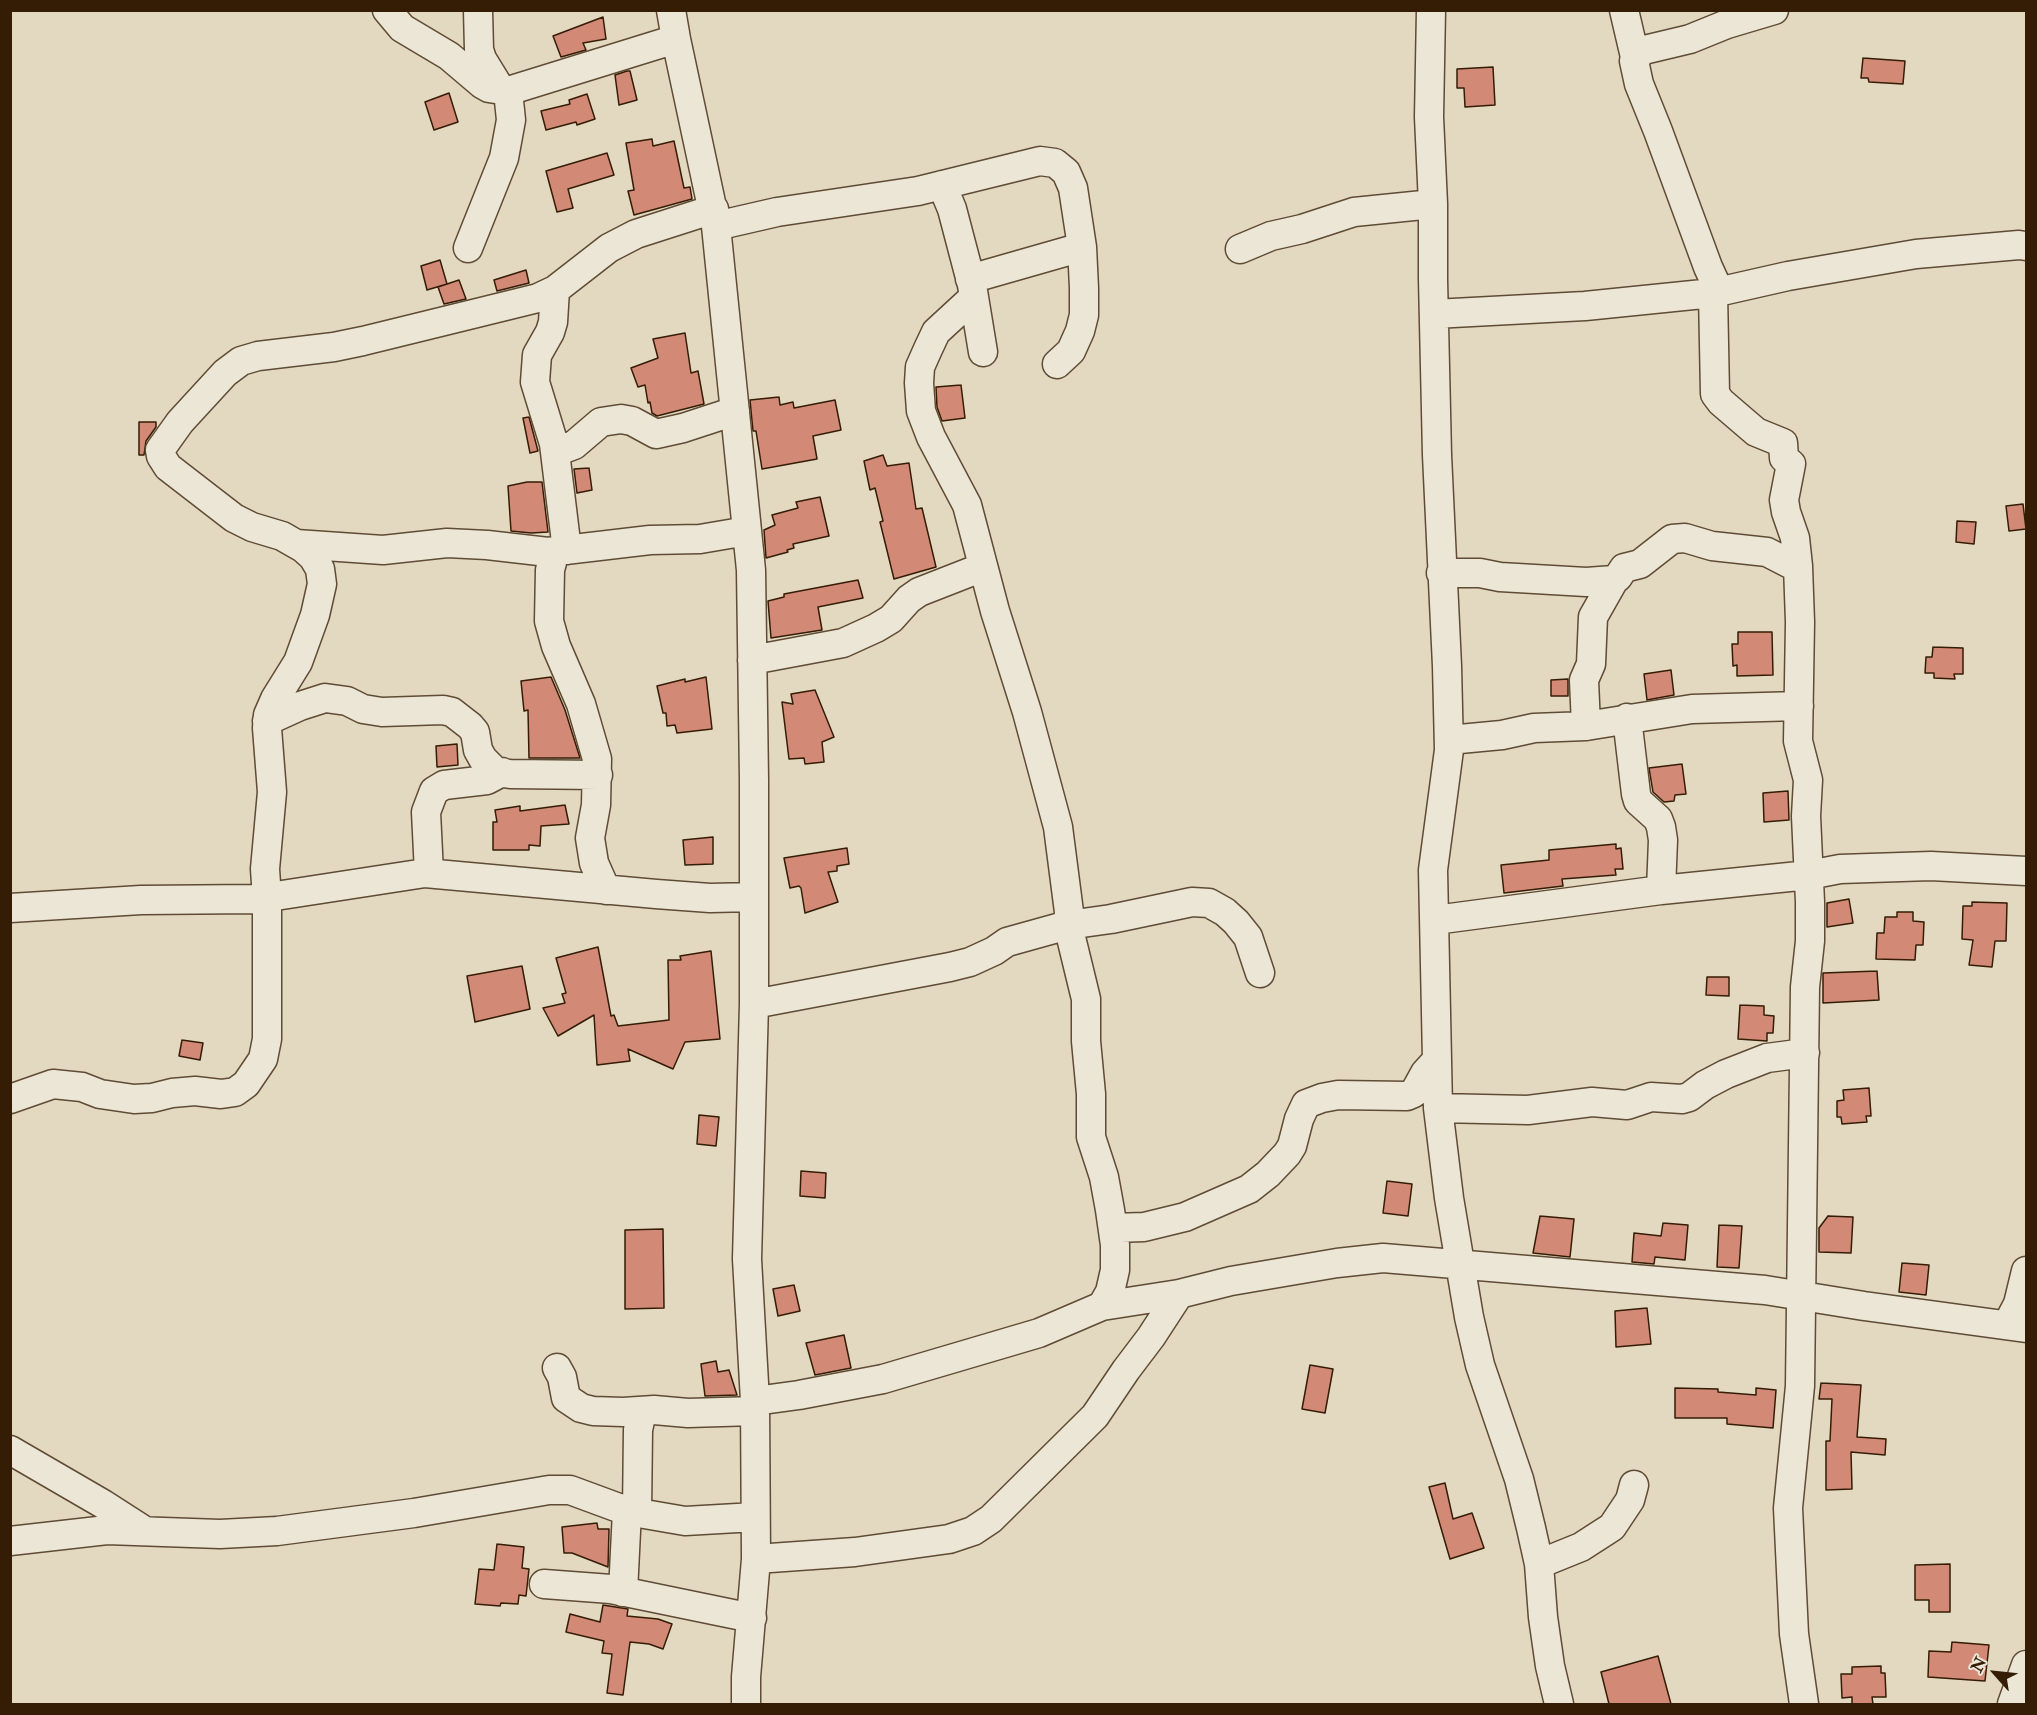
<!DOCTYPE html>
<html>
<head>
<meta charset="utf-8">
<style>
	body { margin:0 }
	#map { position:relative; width:2037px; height:1715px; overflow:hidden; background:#e2d9c0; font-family:"IM FELL Double Pica",serif }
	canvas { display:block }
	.frame { position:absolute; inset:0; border:12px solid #351c05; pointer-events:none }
	.north { position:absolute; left:1965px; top:1643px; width:60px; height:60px; -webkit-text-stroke:4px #ece6d6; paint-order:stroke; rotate:297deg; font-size:16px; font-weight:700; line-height:24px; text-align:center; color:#351c05 }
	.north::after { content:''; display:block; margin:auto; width:21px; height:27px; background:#351c05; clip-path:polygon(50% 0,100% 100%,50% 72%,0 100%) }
</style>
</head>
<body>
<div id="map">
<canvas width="2037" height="1715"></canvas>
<div class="frame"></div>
<div class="north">N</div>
</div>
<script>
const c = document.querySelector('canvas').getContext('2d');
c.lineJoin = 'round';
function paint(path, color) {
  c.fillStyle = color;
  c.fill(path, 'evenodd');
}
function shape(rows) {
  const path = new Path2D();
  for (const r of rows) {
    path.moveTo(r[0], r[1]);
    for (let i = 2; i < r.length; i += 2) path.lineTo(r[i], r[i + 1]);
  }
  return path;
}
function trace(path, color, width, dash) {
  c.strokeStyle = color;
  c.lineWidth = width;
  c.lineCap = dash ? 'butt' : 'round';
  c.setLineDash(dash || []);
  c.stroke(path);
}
const building = shape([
	[603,17,606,39,583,43,586,50,561,57,553,36,603,17],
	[1863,58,1905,61,1903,84,1869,82,1868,78,1861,78,1863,58],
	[1493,67,1495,105,1465,107,1464,88,1457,88,1457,69,1493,67],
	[627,71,630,71,637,100,619,105,615,75,627,71],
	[449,93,458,122,434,130,425,102,449,93],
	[587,94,595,119,577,125,576,122,546,130,541,111,570,104,569,100,587,94],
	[652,139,653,146,674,141,684,188,690,187,692,199,634,215,628,191,634,190,626,143,652,139],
	[607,153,614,175,568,189,573,208,557,212,546,171,607,153],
	[440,260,447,284,427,290,421,266,440,260],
	[526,270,529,283,497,291,494,280,526,270],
	[459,280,466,299,444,304,438,287,459,280],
	[685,333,691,373,698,371,704,404,657,416,652,413,650,402,648,403,645,385,638,387,631,368,658,358,653,339,685,333],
	[961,385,965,418,942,421,937,407,936,387,961,385],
	[779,397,780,405,793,402,794,408,835,400,841,430,813,436,817,459,762,469,756,431,753,431,750,400,779,397],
	[529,417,538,451,530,453,523,418,529,417],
	[139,422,156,422,156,427,146,441,144,455,139,455,139,422],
	[883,455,887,466,909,463,916,509,922,508,936,567,894,579,880,522,883,521,875,488,870,490,864,461,883,455],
	[589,468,592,490,577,493,574,469,589,468],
	[527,482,542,482,548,532,531,533,511,531,508,486,527,482],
	[820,497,829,536,793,544,794,548,787,550,788,552,766,558,764,530,775,525,772,515,798,508,796,502,820,497],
	[2023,504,2026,529,2009,531,2006,506,2023,504],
	[1957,521,1976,522,1974,544,1956,542,1957,521],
	[858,580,863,598,818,607,822,630,771,638,768,601,784,597,784,594,858,580],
	[1738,632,1772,632,1773,675,1737,676,1737,665,1733,666,1732,644,1738,644,1738,632],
	[1933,647,1963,648,1963,674,1954,674,1955,679,1934,678,1934,673,1925,673,1926,657,1932,657,1933,647],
	[1671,670,1674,695,1647,700,1644,674,1671,670],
	[551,677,565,710,580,758,529,758,528,710,524,711,521,681,551,677],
	[706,677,712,729,677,733,675,725,667,726,666,713,663,713,657,686,685,679,685,682,706,677],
	[1568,679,1568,696,1551,696,1551,680,1568,679],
	[815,690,834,737,822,742,824,762,805,764,804,758,789,759,782,702,793,704,791,694,815,690],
	[457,744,458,765,437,767,436,746,457,744],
	[1682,764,1686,794,1675,795,1674,801,1664,802,1653,792,1649,768,1682,764],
	[1788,791,1789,820,1764,822,1763,793,1788,791],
	[565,805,569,824,541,826,540,846,529,845,529,850,493,850,493,822,497,822,495,810,520,806,520,811,565,805],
	[713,837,713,864,685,865,683,840,713,837],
	[1616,844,1616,849,1621,848,1623,869,1615,869,1616,875,1562,879,1563,886,1504,893,1501,865,1549,860,1549,850,1616,844],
	[847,848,849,864,837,866,837,871,828,872,838,902,805,913,801,888,799,886,790,888,784,858,847,848],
	[1849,899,1853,923,1827,927,1827,903,1849,899],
	[1972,902,2007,903,2006,941,1995,941,1992,967,1969,965,1973,940,1962,939,1963,906,1972,906,1972,902],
	[1897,912,1913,912,1913,921,1924,922,1923,945,1916,945,1915,960,1876,959,1877,933,1884,933,1885,917,1897,917,1897,912],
	[598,947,611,1016,614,1015,618,1026,669,1020,668,960,681,960,680,956,711,951,720,1039,685,1042,673,1069,628,1049,630,1061,597,1065,594,1015,558,1036,543,1008,565,1003,562,994,566,993,556,958,598,947],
	[522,966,530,1009,475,1022,467,976,522,966],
	[1877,971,1879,1000,1823,1003,1823,973,1877,971],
	[1707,977,1729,977,1729,996,1706,995,1707,977],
	[1740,1005,1764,1006,1764,1015,1774,1016,1773,1033,1767,1033,1767,1041,1738,1039,1740,1005],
	[182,1040,203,1043,200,1060,179,1056,182,1040],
	[1869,1088,1871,1116,1866,1116,1867,1122,1842,1124,1841,1117,1837,1117,1837,1101,1844,1100,1843,1090,1869,1088],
	[699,1115,719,1117,716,1146,697,1144,699,1115],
	[801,1171,826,1173,825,1198,800,1196,801,1171],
	[1387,1181,1412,1184,1408,1216,1383,1213,1387,1181],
	[1540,1216,1574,1219,1570,1257,1533,1253,1540,1216],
	[1828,1216,1853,1217,1851,1253,1819,1252,1819,1228,1828,1216],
	[1663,1223,1688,1225,1685,1260,1655,1257,1654,1264,1632,1262,1634,1233,1661,1236,1663,1223],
	[1719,1225,1742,1226,1739,1268,1717,1267,1719,1225],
	[663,1229,664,1308,625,1309,625,1230,663,1229],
	[1902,1263,1929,1265,1926,1295,1899,1292,1902,1263],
	[794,1285,800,1311,778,1316,773,1289,794,1285],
	[1647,1308,1651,1344,1616,1347,1615,1311,1647,1308],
	[844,1335,851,1368,815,1375,806,1343,844,1335],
	[716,1361,718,1372,729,1370,737,1395,705,1396,701,1364,716,1361],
	[1310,1365,1333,1369,1325,1413,1302,1409,1310,1365],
	[1821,1383,1861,1385,1857,1437,1886,1439,1885,1455,1851,1452,1852,1489,1826,1490,1826,1441,1830,1441,1832,1399,1819,1399,1821,1383],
	[1675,1388,1718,1389,1718,1392,1756,1395,1756,1388,1776,1390,1773,1428,1727,1424,1727,1418,1675,1418,1675,1388],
	[1445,1483,1453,1519,1472,1513,1484,1548,1450,1559,1429,1487,1445,1483],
	[597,1523,598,1529,609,1529,608,1567,572,1553,564,1553,562,1527,597,1523],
	[497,1544,524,1547,522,1568,529,1569,526,1596,519,1595,518,1604,501,1603,500,1606,475,1604,479,1569,494,1570,497,1544],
	[1950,1564,1950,1612,1929,1612,1929,1600,1915,1600,1915,1565,1950,1564],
	[603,1605,628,1609,627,1616,658,1619,672,1624,663,1649,649,1644,630,1642,623,1695,607,1693,612,1654,602,1653,604,1641,566,1632,570,1614,600,1622,603,1605],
	[1952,1642,1989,1645,1985,1681,1928,1677,1929,1651,1951,1652,1952,1642],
	[1658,1656,1671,1704,1609,1704,1601,1672,1658,1656],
	[1881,1666,1881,1673,1885,1673,1886,1697,1872,1697,1873,1704,1852,1704,1852,1697,1842,1698,1841,1674,1852,1674,1852,1667,1881,1666]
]);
const minor = shape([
	[387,10,402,28,449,56,482,84,489,88,508,91,676,39],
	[478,10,479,50,482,59,501,90],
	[671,10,676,39,716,226,751,570,754,780,754,1004,747,1259,755,1401,756,1559,746,1677,746,1704],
	[1431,10,1429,117,1433,204,1433,279,1437,455,1447,666,1449,750,1433,870,1438,1108,1449,1198,1469,1317,1480,1365,1519,1479,1531,1528,1539,1564,1543,1617,1550,1666,1559,1704],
	[1624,10,1635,57],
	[942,185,952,209,972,285,983,352],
	[716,226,777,212,918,191,1040,161,1055,163,1066,172,1073,188,1082,247,1084,288,1084,315,1080,331,1071,351,1057,364],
	[468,248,504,158,511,120,508,91],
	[1240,249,1271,236,1302,229,1354,212,1433,204],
	[970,279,1082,247],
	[555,290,553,322,550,332,537,355,535,382,554,444,567,550],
	[1719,291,1708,267,1658,131,1639,84,1634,61,1635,57,1644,50,1690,39,1727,24,1774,10],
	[1713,293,1715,394,1721,402,1756,432,1783,443,1784,458,1791,464,1784,500,1786,512,1795,538,1798,566,1800,622,1798,741,1808,780,1806,816,1810,902,1810,941,1805,987,1800,1386,1788,1508,1794,1634,1804,1704],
	[1434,314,1585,306,1713,293,1788,276,1916,254,2019,245,2026,246],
	[555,452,574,445,601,422,621,419,632,421,656,434,683,428,735,411],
	[296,544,383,550,447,543,487,545,548,552,650,540,700,539,747,531],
	[555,551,550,570,549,621,556,646,581,704,597,759,596,805,590,838,594,863,606,890],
	[1441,573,1480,573,1500,577,1586,582,1614,580,1618,577,1624,568,1640,564,1672,539,1685,538,1712,546,1767,552,1798,568],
	[752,660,843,643,876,628,891,619,909,599,919,592,983,567],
	[1627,718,1636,794,1638,801,1658,819,1661,827,1663,840,1661,890],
	[267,721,300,706,325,698,347,701,363,709,382,712,443,710,452,712,470,726,475,732,478,750,483,759,496,772,510,774,598,775],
	[1586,726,1584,680,1591,664,1593,617,1614,580],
	[1449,740,1502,735,1534,728,1586,726,1692,709,1799,706],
	[429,873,426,812,434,791,444,785,487,780,502,772],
	[10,908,141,900,256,899,425,873,656,894,710,898,754,897],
	[1435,920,1661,890,1809,875,1840,869,1931,866,2026,871],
	[754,1004,950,967,970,962,994,951,1007,942,1068,925,1111,919,1192,902,1209,903,1225,912,1236,922,1248,937,1260,973],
	[10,1099,53,1084,82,1087,100,1094,134,1099,152,1098,172,1093,195,1091,221,1094,235,1092,246,1084,263,1059,267,1039,267,898,265,869,272,792,267,728,268,715,275,699,298,662,315,615,322,584,320,569,313,557,303,548,282,536,252,527,234,518,168,467,161,456,160,450,180,422,225,373,241,361,258,356,334,347,363,341,538,298,555,290,609,248,636,234,714,209],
	[1438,1108,1528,1110,1592,1102,1627,1105,1651,1097,1682,1099,1689,1097,1705,1085,1726,1074,1744,1067,1767,1058,1805,1053],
	[1113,1228,1144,1227,1185,1217,1249,1189,1268,1174,1287,1154,1292,1146,1299,1119,1306,1104,1322,1098,1338,1095,1407,1096,1414,1093,1425,1073,1436,1061],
	[1102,1306,1179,1294,1231,1281,1337,1263,1383,1258,1765,1290,1864,1306,2026,1328],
	[2007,1325,2018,1304,2026,1271],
	[557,1368,562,1377,566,1398,581,1408,593,1411,623,1412,654,1410,688,1413,755,1411],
	[755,1401,799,1395,883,1379,1039,1333,1102,1306,1110,1292,1115,1270,1115,1245,1110,1210,1104,1177,1091,1137,1091,1094,1086,1041,1086,999,1068,925,1069,912,1058,827,1027,712,995,611,967,505,931,437,921,411,919,383,920,367,928,349,936,332,974,297],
	[10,1450,103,1504,145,1531],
	[637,1513,638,1430,642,1411],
	[10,1541,107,1530,220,1534,277,1531,414,1513,549,1490,570,1490,627,1511,685,1521,755,1517],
	[756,1559,855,1552,949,1539,973,1531,991,1519,1095,1416,1126,1370,1151,1337,1179,1294],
	[1539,1564,1581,1547,1612,1527,1630,1500,1634,1485],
	[544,1584,611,1589,752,1618],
	[623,1592,627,1511],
	[2012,1704,2026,1665]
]);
paint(building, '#d28a77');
trace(building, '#351c05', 1.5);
trace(minor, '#604b34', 31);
trace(minor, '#ece6d6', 28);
</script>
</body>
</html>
